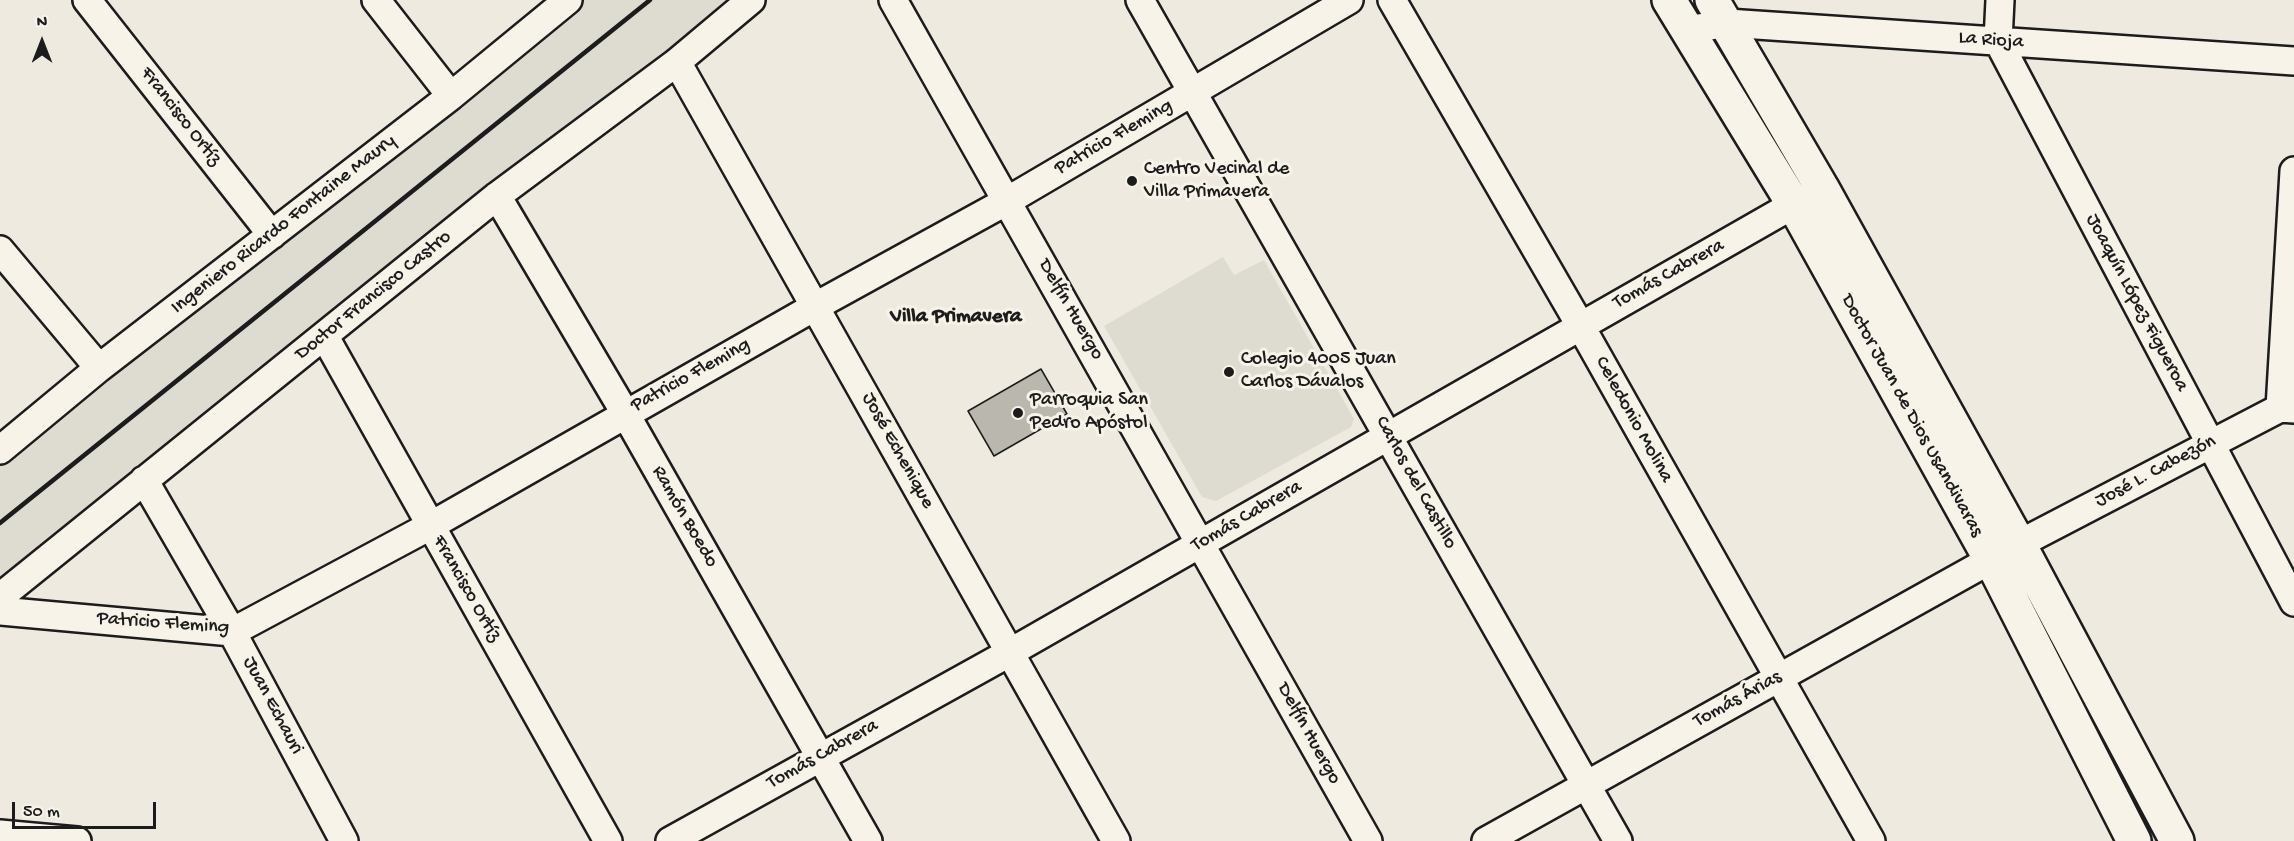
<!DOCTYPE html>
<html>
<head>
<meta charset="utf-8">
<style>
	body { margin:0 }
	#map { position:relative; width:2294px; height:841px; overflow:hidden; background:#eeeae0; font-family:"Gochi Hand",sans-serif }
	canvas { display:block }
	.north { position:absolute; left:12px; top:12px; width:60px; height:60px; -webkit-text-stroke:4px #f7f3e8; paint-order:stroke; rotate:0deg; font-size:16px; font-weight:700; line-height:24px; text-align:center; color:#1c1c1c }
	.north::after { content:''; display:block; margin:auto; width:21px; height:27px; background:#1c1c1c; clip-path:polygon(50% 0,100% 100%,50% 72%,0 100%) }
	.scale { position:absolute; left:12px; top:802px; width:144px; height:27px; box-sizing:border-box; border:3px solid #1c1c1c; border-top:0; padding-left:8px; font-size:18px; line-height:21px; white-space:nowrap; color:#1c1c1c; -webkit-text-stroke:4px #f7f3e8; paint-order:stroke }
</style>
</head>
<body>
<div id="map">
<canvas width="2294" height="841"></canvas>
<div class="north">N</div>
<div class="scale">50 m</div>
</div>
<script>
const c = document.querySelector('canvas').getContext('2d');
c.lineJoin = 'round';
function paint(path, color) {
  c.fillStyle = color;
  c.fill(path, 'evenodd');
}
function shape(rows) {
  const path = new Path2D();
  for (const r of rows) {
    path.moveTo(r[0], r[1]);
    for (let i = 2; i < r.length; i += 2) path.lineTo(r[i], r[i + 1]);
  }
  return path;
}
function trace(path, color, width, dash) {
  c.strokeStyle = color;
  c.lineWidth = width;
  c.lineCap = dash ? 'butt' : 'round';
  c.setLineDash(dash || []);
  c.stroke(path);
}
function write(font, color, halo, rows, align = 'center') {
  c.font = font + ' "Gochi Hand",sans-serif';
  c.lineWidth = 6;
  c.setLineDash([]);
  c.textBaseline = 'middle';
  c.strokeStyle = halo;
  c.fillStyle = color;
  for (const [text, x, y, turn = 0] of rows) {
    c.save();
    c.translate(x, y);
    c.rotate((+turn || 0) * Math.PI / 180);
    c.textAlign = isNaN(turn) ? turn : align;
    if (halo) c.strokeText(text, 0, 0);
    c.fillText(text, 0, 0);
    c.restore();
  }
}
const built = shape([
	[560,0,730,0,351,301,0,587,0,449],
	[1223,257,1234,275,1264,260,1354,419,1351,427,1216,501,1202,497,1104,326]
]);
const green = shape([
	[2012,559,2164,841,2151,841,2009,570]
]);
const building = shape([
	[1041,369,1067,414,994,456,968,411,1041,369]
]);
const minor = shape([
	[87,0,272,235],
	[376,0,451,96],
	[893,0,1368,841],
	[1140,0,1618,841],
	[1392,0,1580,325,1871,841],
	[2000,0,1998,41,2294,602],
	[1688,30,1727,23,2294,61],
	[677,62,1116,841],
	[497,196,625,413,868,841],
	[0,250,99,368],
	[325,337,608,841],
	[2280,408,2294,171],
	[0,450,99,368,451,96,568,0],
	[144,480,232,632,344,841],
	[0,597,497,196,677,62,751,0],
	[0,611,232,632,430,526,816,306,1007,201,1349,0],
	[0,834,77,841],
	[670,841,1009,653,1812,194],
	[1486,841,2019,544,2280,408,2294,409]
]);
const major = shape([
	[1669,0,1794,205,1991,560,2134,841],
	[1712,0,1822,188,2019,544,2177,841]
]);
const rail = shape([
	[0,523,650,0]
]);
const markers = [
	[1132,181,6,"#1c1c1c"],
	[1229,372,6,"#1c1c1c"],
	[1018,413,6,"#1c1c1c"]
];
const streetNames = [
	["La Rioja",1991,41,4],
	["Francisco Ortíz",180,117,52],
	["Patricio Fleming",1114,138,-30],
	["Ingeniero Ricardo Fontaine Maury",284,225,-38],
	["Tomás Cabrera",1669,275,-29],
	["Doctor Francisco Castro",374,296,-39],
	["Joaquín López Figueroa",2136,303,62],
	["Delfín Huergo",1070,310,60],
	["Patricio Fleming",691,376,-29],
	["Doctor Juan de Dios Usandivaras",1911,416,61],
	["Celedonio Molina",1633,420,61],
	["José Echenique",897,451,61],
	["José L. Cabezón",2156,472,-28],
	["Carlos del Castillo",1415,483,61],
	["Ramón Boedo",684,517,60],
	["Tomás Cabrera",1247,517,-30],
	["Francisco Ortíz",466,589,60],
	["Patricio Fleming",163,624,4],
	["Tomás Árias",1738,700,-29],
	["Juan Echauri",272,706,62],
	["Delfín Huergo",1308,734,61],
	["Tomás Cabrera",823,755,-29]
];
const poiNames = [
	["Centro Vecinal de",1144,170],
	["Villa Primavera",1144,193],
	["Colegio 4005 Juan",1241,360],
	["Carlos Dávalos",1241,383],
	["Parroquia San",1030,401],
	["Pedro Apóstol",1030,424]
];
const neighbourhoodNames = [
	["Villa Primavera",956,318]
];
paint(built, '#dedbd1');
paint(green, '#cfccc3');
paint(building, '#bab7af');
trace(building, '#1c1c1c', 1.5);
trace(minor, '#1c1c1c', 32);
trace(major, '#1c1c1c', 38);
trace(minor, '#f7f3e8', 27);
trace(major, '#f7f3e8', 33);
trace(rail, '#1c1c1c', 4.5);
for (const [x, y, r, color] of markers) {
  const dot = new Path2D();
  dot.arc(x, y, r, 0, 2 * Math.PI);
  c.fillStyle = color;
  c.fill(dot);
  trace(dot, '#f7f3e8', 2);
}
write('20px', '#1c1c1c', '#f7f3e8', streetNames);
write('20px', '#1c1c1c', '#f7f3e8', poiNames, 'left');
write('bold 21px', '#1c1c1c', '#f7f3e8', neighbourhoodNames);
</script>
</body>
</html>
